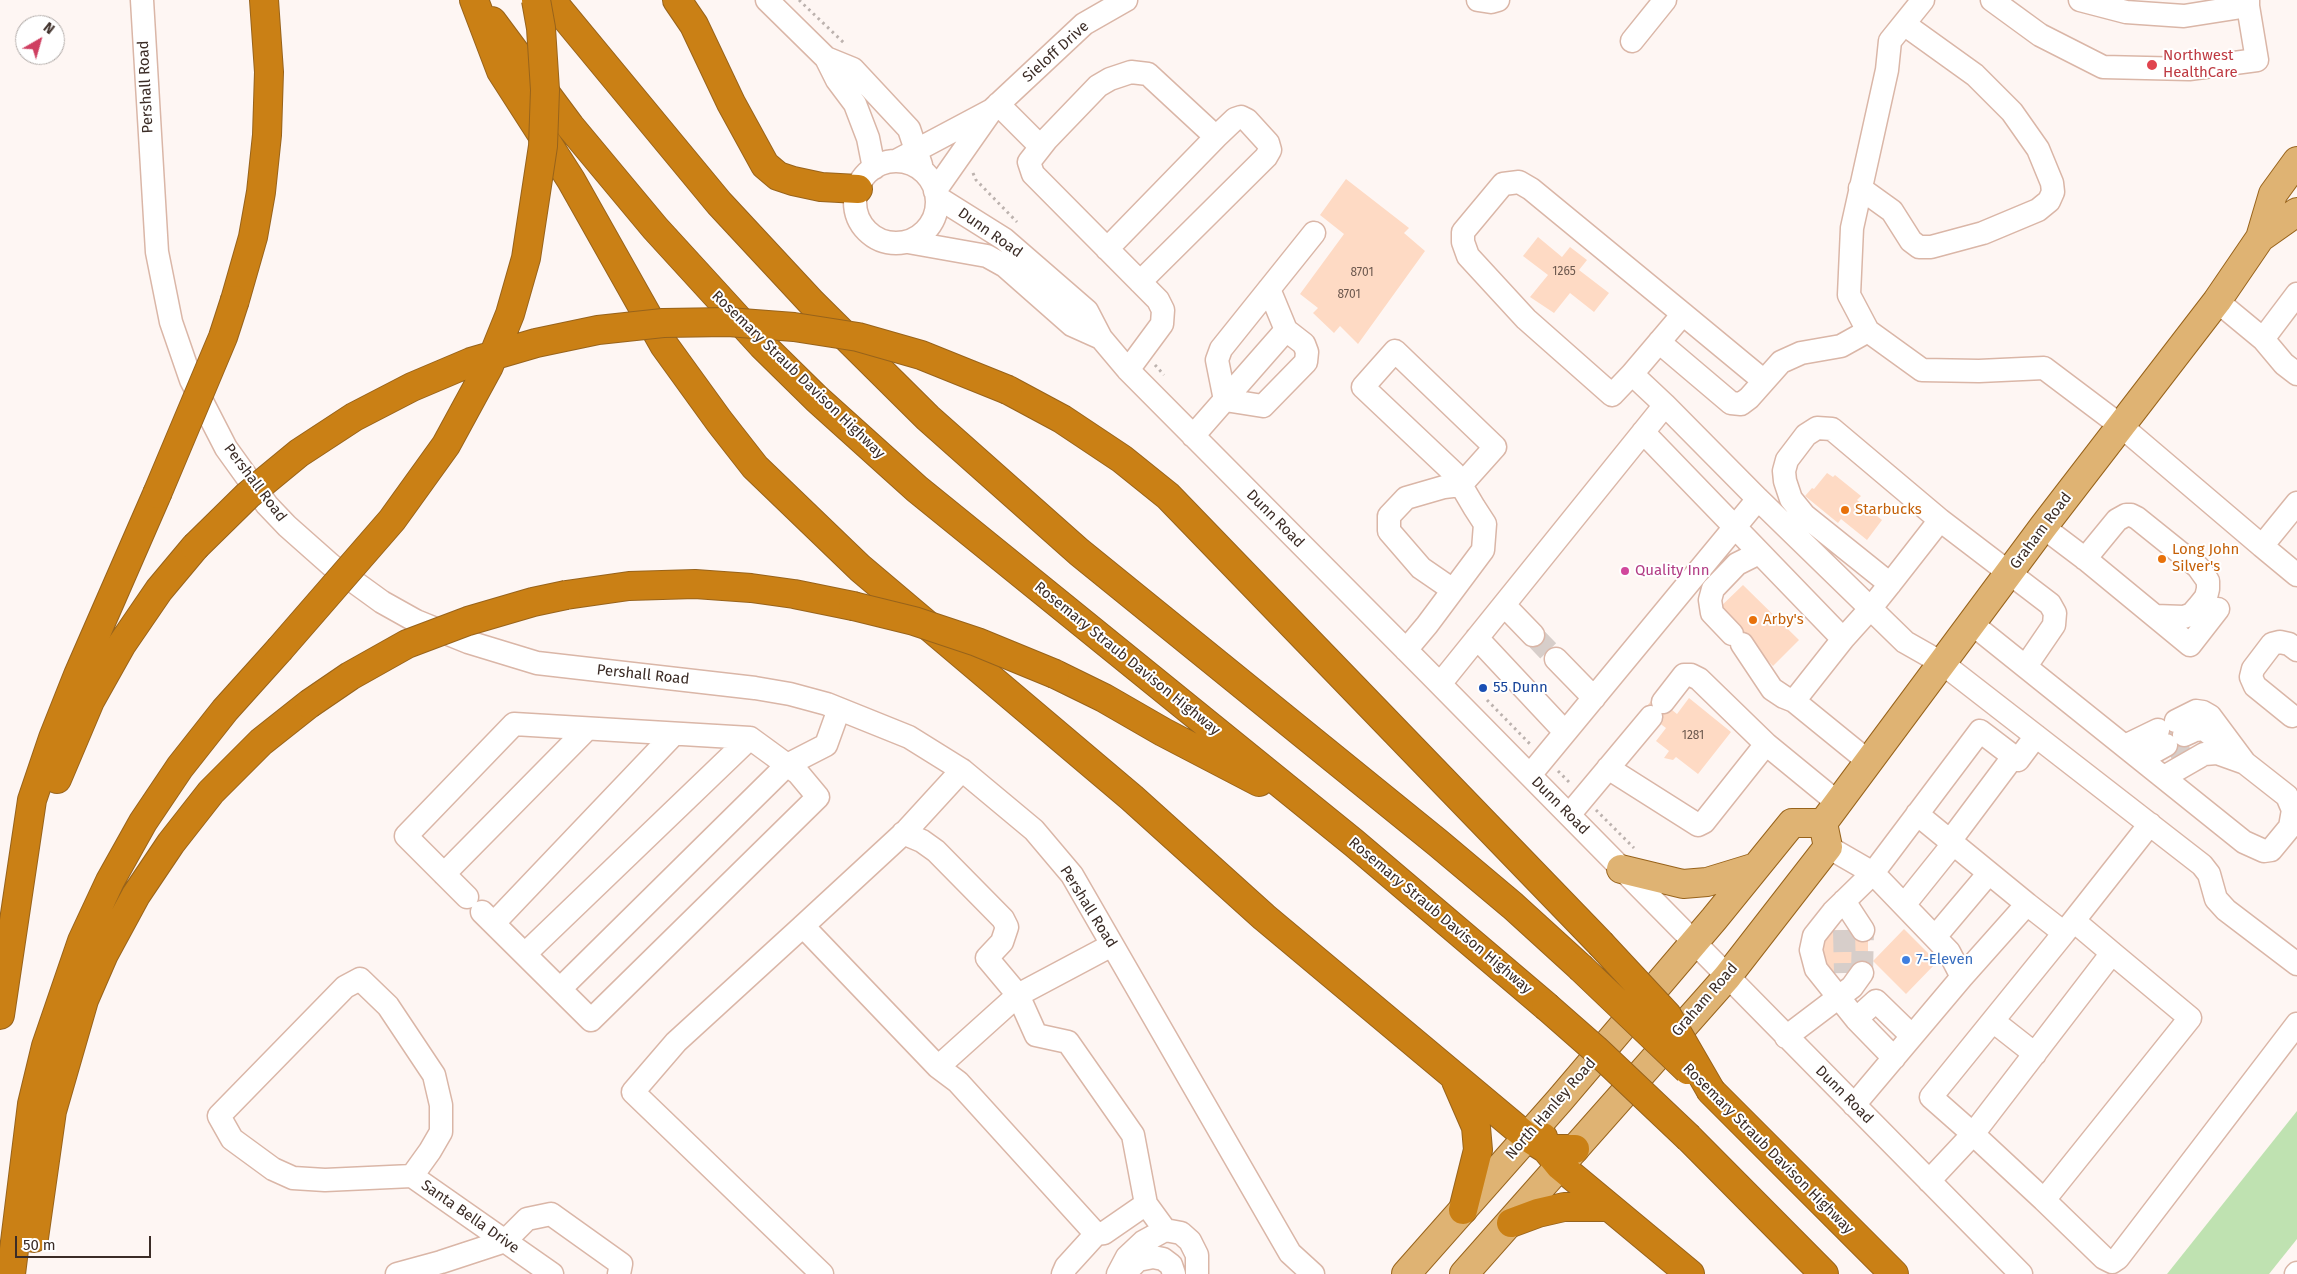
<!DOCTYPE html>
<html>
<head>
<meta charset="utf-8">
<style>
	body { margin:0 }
	#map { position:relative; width:2297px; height:1274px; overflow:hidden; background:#fef6f3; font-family:"Fira Sans",sans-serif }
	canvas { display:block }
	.north { position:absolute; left:15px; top:15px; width:50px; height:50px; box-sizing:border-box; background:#fff; border:1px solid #b1aba8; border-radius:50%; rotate:38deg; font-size:14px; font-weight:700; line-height:20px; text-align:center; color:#3b2c26 }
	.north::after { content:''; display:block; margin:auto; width:18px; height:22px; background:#cf3f61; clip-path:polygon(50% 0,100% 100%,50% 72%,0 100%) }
	.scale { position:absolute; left:15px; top:1236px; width:136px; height:22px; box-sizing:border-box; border:2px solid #3b2c26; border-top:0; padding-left:6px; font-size:15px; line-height:18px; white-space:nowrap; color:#3b2c26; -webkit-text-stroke:4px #fff; paint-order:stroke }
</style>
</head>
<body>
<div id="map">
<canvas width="2297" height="1274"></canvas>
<div class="north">N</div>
<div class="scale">50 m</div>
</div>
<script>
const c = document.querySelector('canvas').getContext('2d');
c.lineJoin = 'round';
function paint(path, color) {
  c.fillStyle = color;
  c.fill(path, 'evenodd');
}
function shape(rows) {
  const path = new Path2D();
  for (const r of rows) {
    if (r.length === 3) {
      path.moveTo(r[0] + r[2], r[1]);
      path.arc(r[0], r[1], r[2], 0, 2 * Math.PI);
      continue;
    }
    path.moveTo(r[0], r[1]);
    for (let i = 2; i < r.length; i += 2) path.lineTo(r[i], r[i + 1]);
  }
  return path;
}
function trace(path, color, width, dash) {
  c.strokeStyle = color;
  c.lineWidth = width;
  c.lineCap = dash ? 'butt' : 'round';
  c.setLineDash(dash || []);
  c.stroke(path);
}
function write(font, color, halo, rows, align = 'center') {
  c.font = font + ' "Fira Sans",sans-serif';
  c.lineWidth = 4;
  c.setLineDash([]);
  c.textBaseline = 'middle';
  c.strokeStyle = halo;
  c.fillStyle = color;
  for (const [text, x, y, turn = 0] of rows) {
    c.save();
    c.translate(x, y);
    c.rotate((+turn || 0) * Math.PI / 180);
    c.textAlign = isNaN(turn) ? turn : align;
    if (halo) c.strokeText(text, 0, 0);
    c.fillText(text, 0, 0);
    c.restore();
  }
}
const green = shape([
	[2297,1111,2297,1239,2269,1274,2167,1274]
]);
const building = shape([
	[1346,179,1409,228,1404,233,1425,251,1358,344,1340,326,1334,333,1313,313,1318,308,1300,294,1344,234,1320,215],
	[1538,237,1562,257,1570,247,1587,260,1579,270,1609,293,1594,312,1570,293,1554,313,1530,297,1548,275,1523,256],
	[1827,473,1833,477,1835,475,1861,496,1857,500,1882,520,1867,540,1841,519,1838,523,1805,496,1812,488,1814,489],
	[1743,585,1799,640,1773,666,1717,610],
	[1655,696,1677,714,1689,698,1731,732,1698,774,1676,757,1673,760,1664,758,1669,751,1656,741,1666,728,1643,711],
	[1904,929,1937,962,1906,994,1873,961],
	[1828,930,1868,930,1868,973,1829,973,1823,968,1823,935]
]);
const minorTunnel = shape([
	[1533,635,1556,659],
	[2162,737,2180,728],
	[2169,753,2188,744],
	[1844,930,1845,973],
	[1862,973,1863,930]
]);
const path = shape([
	[799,0,844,43],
	[973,173,976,180,1017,222],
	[1155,365,1164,375],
	[1487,700,1530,744],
	[1558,771,1571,784],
	[1596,810,1634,848]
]);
const minor = shape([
	[142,0,157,252,171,322,191,380,226,448,267,505,287,526,331,565,382,602,416,621,468,642,537,663,755,688,790,694,827,704,909,737,962,770,1034,830,1072,875,1290,1253,1313,1274],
	[767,0,826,58,837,80,855,104,868,138,874,168],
	[1478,0,1491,2,1498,0],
	[1992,0,2040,35,2103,67,2189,69,2257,60,2248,6],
	[2080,0,2126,12,2184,16,2248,6,2248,0],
	[1632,41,1665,0],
	[826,58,853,69,909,129,921,165],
	[998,104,1040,146],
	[896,161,992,110,1084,24,1126,0],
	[896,202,41],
	[1860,188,1892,211,1911,241,1919,247,1931,247,1983,233,2038,210,2049,201,2053,192,2052,183,2038,149,2012,112,1975,75,1904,24],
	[935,191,989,114],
	[937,197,1004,239,1087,311,1101,338,1128,370,1430,674,2021,1274],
	[908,242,987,256,1005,266,1072,325,1101,338],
	[1107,249,1216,137],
	[2217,301,2263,339,2297,294],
	[1683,314,1632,374,1612,395,1526,319,1468,256,1463,242,1463,232,1503,184,1519,182,1531,189,1683,314,1764,381],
	[1868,331,1849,295,1852,228,1887,70,1890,41,1923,0],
	[2263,339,2284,364,2297,374],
	[1659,342,1731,403,1741,404,1749,398,1781,362,1801,353,1841,346,1868,331,1922,370,1979,371,2044,368,2121,426,2262,546,2297,503],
	[1128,370,1162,324,1163,310,1158,300,1033,174,1029,162,1047,139,1098,86,1110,79,1131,72,1148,74,1216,137,1235,119,1241,117,1247,120,1268,143,1270,150,1266,157,1140,282],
	[1632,374,1665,405],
	[1225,400,1217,360,1221,349,1314,233],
	[1225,400,1263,406,1306,362,1307,352,1304,344,1286,330,1269,289],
	[1643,432,1843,639],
	[1193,436,1286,330],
	[1940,520,2050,604,2055,613,2054,625,2026,666],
	[2043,527,2088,561,2190,645,2218,609],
	[2262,546,2297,575],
	[2085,559,2117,520,2126,515,2131,515,2137,518,2198,567,2208,581,2208,589,2206,597,2198,607,2192,614,2184,617,2155,616],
	[1504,605,1533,635],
	[1971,623,2244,842,2264,851,2271,850,2290,827,2293,810,2287,796,2245,763,2217,753,2204,754,2164,777],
	[1732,634,1712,613,1710,600,1713,589,1737,564,1759,553],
	[1477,638,1565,732],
	[1742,644,1772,689,1784,697,1794,701],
	[1406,650,1427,625,1483,550,1485,524,1474,507,1461,485,1454,473,1363,387,1395,351,1495,447,1461,485,1444,487,1406,498,1389,516,1389,531,1421,568,1453,590],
	[1556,659,1594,698],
	[1440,684,1665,405,1758,499],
	[2292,716,2255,686,2251,677,2253,669,2272,644,2280,642,2289,644,2297,650],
	[2176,721,2196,711,2203,712,2210,716,2245,763],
	[2184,735,2195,730,2204,729,2225,746],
	[1766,744,1838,803],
	[2125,746,2158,730],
	[2141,759,2166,745],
	[1869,762,1794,701,1843,639,1870,609,1890,584,1940,520,1832,429,1817,428,1806,435,1787,460,1784,471,1785,481,1791,499,1804,515,1890,584],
	[1608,768,1698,825,1704,822,1766,744,1699,679,1691,675,1684,675,1663,702],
	[1530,775,1758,499,1905,642,1942,663,2202,865,2209,874,2216,899,2226,910,2297,964],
	[1917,814,2027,904],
	[1569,815,1651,717],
	[903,833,922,841,936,851,1003,919,1007,927,1002,942,987,958,1018,995,938,1067,803,926,907,830,962,770],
	[1950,841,2013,757],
	[1828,847,1873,873,1949,952,1962,977,1854,1105],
	[444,874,587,729],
	[467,897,406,836,514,724,750,738,798,773,818,797,591,1020,482,912],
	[1844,901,1863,930],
	[1904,905,1953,844],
	[2074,921,2112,953],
	[494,923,674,734],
	[803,926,676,1042,633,1092,822,1274],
	[1935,937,1989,873],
	[1112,945,1018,995,1036,1035,1068,1042,1133,1135,1146,1204,1165,1230],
	[525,954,750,738],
	[1962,977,2027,904,2064,933,2150,824],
	[360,979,388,1006,434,1075,441,1105,441,1132,430,1151,412,1176,325,1180,293,1178,273,1169,232,1139,219,1116,345,987,360,979],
	[560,989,787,765,826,745,839,709],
	[1856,1019,1816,969,1811,950,1814,936,1833,912,1873,873,1980,731,2018,760,2036,736],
	[1993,1021,2035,1054],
	[1786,1037,1852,987,1862,973],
	[1894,1058,1856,1019,1876,1001,1912,1036],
	[938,1067,958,1082,1096,1234,1104,1233,1146,1204],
	[412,1176,552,1274],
	[1929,1181,1973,1134,2112,953,2190,1018,2044,1200,1973,1134,1931,1097,2064,933],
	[2044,1200,2104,1258,2112,1262,2118,1258,2297,1024],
	[397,1274,441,1262,505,1241,527,1219,551,1214,621,1264,619,1274],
	[1063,1274,1066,1267,1096,1234],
	[1118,1274,1127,1257,1143,1242,1165,1230,1181,1233,1190,1241,1197,1255,1197,1274],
	[1128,1274,1129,1269,1138,1260,1153,1257,1163,1259,1171,1265,1174,1274],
	[2296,1274,2297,1273]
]);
const major = shape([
	[2260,238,2297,212],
	[1621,869,1683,884,1707,882,1756,867],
	[1406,1274,1559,1101,1714,919,1792,823,1823,823],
	[1464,1274,1727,977,1828,847,1823,823,2043,527,2217,301,2260,238,2273,194,2297,161]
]);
const highway = shape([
	[474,0,501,71,571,180,664,345,719,421,755,467,860,568,1132,798,1264,917,1527,1137,1546,1149,1575,1149],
	[551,0,719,203,812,303,928,418,1079,552,1438,843,1513,906,1580,967],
	[677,0,694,25,731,103,765,165,778,176,793,181,821,187,858,189],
	[492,21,570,126,655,228,762,345,817,399,917,489,1354,843,1546,1006],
	[235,300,253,237,261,192,267,135,269,72,264,0],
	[1008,390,1062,419,1122,459,1168,496,1600,943],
	[566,595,629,586,695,584,751,588,794,594,853,606],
	[1055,674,1104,698,1163,732,1259,782],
	[57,779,90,701,122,644,159,590,195,547],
	[0,1015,32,800,53,738,78,675,157,494],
	[1456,1081,1476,1127,1478,1150,1463,1210],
	[1711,1091,1894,1274],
	[1543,1137,1546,1149,1560,1166,1690,1274],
	[1689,1138,1824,1274],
	[1511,1223,1538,1213,1564,1207,1608,1207],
	[34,1238,52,1111,84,1000,104,954,136,895,171,843,211,792,261,742,309,704],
	[11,1274,32,1104,46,1046,82,941,110,881,143,822,180,767,225,710,279,650]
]);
const highwayBridge = shape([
	[157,494,223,337,235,300],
	[195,547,248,495,299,453,354,417,412,387,471,362,536,343,598,330,663,323,728,322,794,327,858,337,921,355,1008,390],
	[853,606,914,621,977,642,1055,674],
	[279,650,392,520,446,445,489,366,510,314,526,258,543,146,545,90,541,28,536,0],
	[309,704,350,676,407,644,468,621,533,602,566,595],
	[1600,943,1667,1015,1711,1091],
	[1580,967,1688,1070],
	[1546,1006,1595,1049,1689,1138]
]);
const markers = [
	[2152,65,6,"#e0444e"],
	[1845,510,5,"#e8710a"],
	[2162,559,5,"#e8710a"],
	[1625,571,5,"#d1479c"],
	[1753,620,5,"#e8710a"],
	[1483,688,5,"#1a4fb4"],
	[1906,960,5,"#3f7fe0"]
];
const numberNames = [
	["1265",1564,272],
	["8701",1362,273],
	["8701",1349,295],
	["1281",1693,736]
];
const streetNames = [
	["Sieloff Drive",1056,52,-42],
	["Pershall Road",146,87,-93],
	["Dunn Road",990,233,35],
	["Rosemary Straub Davison Highway",798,375,44],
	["Pershall Road",255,483,53],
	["Dunn Road",1275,519,45],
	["Graham Road",2041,531,-53],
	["Rosemary Straub Davison Highway",1127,659,39],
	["Pershall Road",643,675,6],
	["Dunn Road",1560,806,45],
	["Pershall Road",1088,907,58],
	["Rosemary Straub Davison Highway",1440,916,40],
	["Graham Road",1705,1000,-49],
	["Dunn Road",1844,1095,45],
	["North Hanley Road",1551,1109,-49],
	["Rosemary Straub Davison Highway",1768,1149,45],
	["Santa Bella Drive",470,1217,35]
];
const healthNames = [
	["Northwest",2163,56],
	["HealthCare",2163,73]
];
const foodNames = [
	["Starbucks",1855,510],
	["Long John",2172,550],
	["Silver's",2172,567],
	["Arby's",1763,620]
];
const hotelNames = [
	["Quality Inn",1635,571]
];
const transitNames = [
	["55 Dunn",1493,688]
];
const shopNames = [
	["7-Eleven",1916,960]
];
paint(green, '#bfe2b1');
paint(building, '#fedac4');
trace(minorTunnel, '#d7ceca', 22, [22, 11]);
trace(minor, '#dab6a7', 25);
trace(major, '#98631b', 30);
trace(highway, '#98631b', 30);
trace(path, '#bcb2ae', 3, [2.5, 4]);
trace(minor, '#fff', 22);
trace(major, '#dfb373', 28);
trace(highway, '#ca8015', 28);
trace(highwayBridge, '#98631b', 30, []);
trace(highwayBridge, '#ca8015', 28);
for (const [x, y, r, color] of markers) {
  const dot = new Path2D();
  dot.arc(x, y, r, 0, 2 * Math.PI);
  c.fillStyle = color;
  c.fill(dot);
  trace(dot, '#fff', 2);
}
write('12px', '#6c584e', null, numberNames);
write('15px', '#3b2c26', '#fff', streetNames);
write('15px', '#be3a42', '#fff', healthNames, 'left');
write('15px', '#c56008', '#fff', foodNames, 'left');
write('15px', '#b23c85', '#fff', hotelNames, 'left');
write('15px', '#164399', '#fff', transitNames, 'left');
write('15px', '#366cbe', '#fff', shopNames, 'left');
</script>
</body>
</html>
